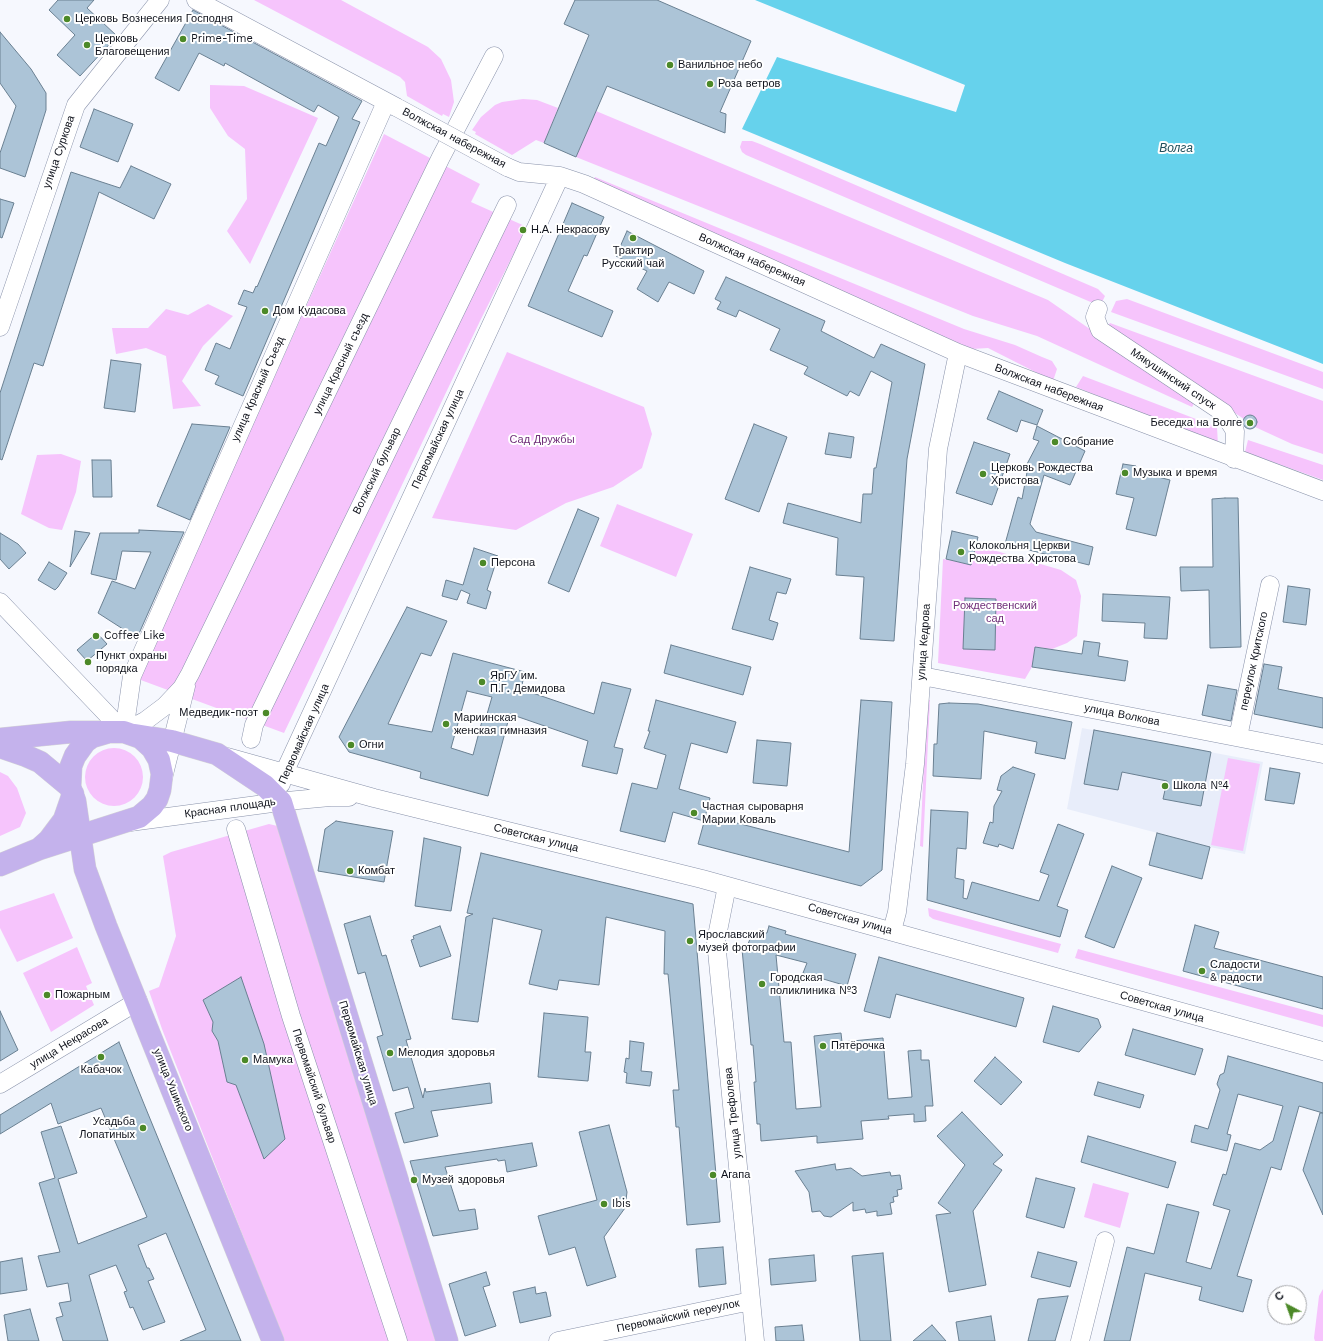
<!DOCTYPE html>
<html>
<head>
<meta charset="utf-8">
<style>
	body { margin:0 }
	#map { position:relative; width:1323px; height:1341px; overflow:hidden; background:#f6f8fe; font-family:"Work Sans",sans-serif }
	canvas { display:block }
	.north { position:absolute; left:1267px; top:1285px; width:40px; height:40px; box-sizing:border-box; background:#fff; border:1px solid #9fa0a4; border-radius:50%; rotate:319deg; font-size:11px; font-weight:700; line-height:16px; text-align:center; color:#0f121b }
	.north::after { content:''; display:block; margin:auto; width:14px; height:18px; background:#4c8928; clip-path:polygon(50% 0,100% 100%,50% 72%,0 100%) }
</style>
</head>
<body>
<div id="map">
<canvas width="1323" height="1341"></canvas>
<div class="north">С</div>
</div>
<script>
const c = document.querySelector('canvas').getContext('2d');
c.lineJoin = 'round';
function paint(path, color) {
  c.fillStyle = color;
  c.fill(path, 'evenodd');
}
function shape(rows) {
  const path = new Path2D();
  for (const r of rows) {
    if (r.length === 3) {
      path.moveTo(r[0] + r[2], r[1]);
      path.arc(r[0], r[1], r[2], 0, 2 * Math.PI);
      continue;
    }
    path.moveTo(r[0], r[1]);
    for (let i = 2; i < r.length; i += 2) path.lineTo(r[i], r[i + 1]);
  }
  return path;
}
function trace(path, color, width, dash) {
  c.strokeStyle = color;
  c.lineWidth = width;
  c.lineCap = dash ? 'butt' : 'round';
  c.setLineDash(dash || []);
  c.stroke(path);
}
function write(font, color, halo, rows, align = 'center') {
  c.font = font + ' "Work Sans",sans-serif';
  c.lineWidth = 4;
  c.setLineDash([]);
  c.textBaseline = 'middle';
  c.strokeStyle = halo;
  c.fillStyle = color;
  for (const [text, x, y, turn = 0] of rows) {
    c.save();
    c.translate(x, y);
    c.rotate((+turn || 0) * Math.PI / 180);
    c.textAlign = isNaN(turn) ? turn : align;
    if (halo) c.strokeText(text, 0, 0);
    c.fillText(text, 0, 0);
    c.restore();
  }
}
const built = shape([
	[1082,728,1263,762,1245,854,1210,847,1067,809]
]);
const green = shape([
	[254,0,341,0,428,47,441,59,451,80,454,102,449,117,443,114,442,116,407,96,405,82,400,77],
	[210,85,244,86,318,118,250,264,227,231,247,199,245,149,228,136,210,108],
	[523,99,537,100,558,108,544,143,536,140,512,155,475,134,476,132,472,130,481,117,495,105,502,102],
	[596,111,1048,300,1195,402,1192,407,1037,336,973,316,576,157],
	[384,134,480,184,471,202,527,227,480,321,284,733,138,679],
	[742,141,752,141,760,144,1098,289,1105,296,1100,306,746,155,742,152,740,147],
	[595,177,964,329,1015,345,1042,357,1052,361,1057,369,1053,381,988,348,972,349,592,183],
	[1127,299,1323,372,1323,389,1111,312,1116,301],
	[208,304,233,316,203,346,182,381,201,406,173,409,166,356,146,348,116,354,112,328,148,328,166,309,188,315],
	[1110,323,1323,401,1323,454,1292,444,1255,427,1257,422,1254,416,1248,415,1244,419,1106,328],
	[507,352,644,407,652,434,642,468,613,487,566,503,516,530,432,518],
	[1083,376,1217,427,1218,445,1076,387],
	[1248,440,1323,465,1323,480,1245,452],
	[61,454,81,461,76,492,62,530,49,528,21,514,37,455],
	[617,504,693,534,676,577,600,546],
	[976,545,1061,570,1076,580,1081,596,1077,636,1067,643,1052,649,1035,647,1032,667,1025,679,938,663,943,559,971,564],
	[927,700,930,700,923,847,920,846],
	[114,777,29],
	[1228,758,1260,764,1243,851,1211,845],
	[0,772,8,776,17,788,26,813,20,827,0,836],
	[269,824,286,828,443,1341,284,1341,162,1029,149,991,159,987,176,936,163,856,171,852],
	[54,893,73,938,17,962,0,928,0,911],
	[928,908,1061,944,1058,953,933,919,929,916],
	[77,947,92,983,86,986,94,1005,51,1032,23,973],
	[1078,949,1323,1015,1323,1027,1075,958],
	[1093,1183,1129,1193,1120,1228,1084,1217],
	[1323,1289,1323,1341,1315,1341,1314,1338,1319,1296]
]);
const water = shape([
	[755,0,1323,0,1323,364,1065,263,742,129,777,57,956,112,965,85]
]);
const building = shape([
	[58,0,94,0,87,8,117,36,80,76,57,55,75,35,49,10,58,0],
	[575,0,657,0,751,41,720,112,726,114,725,133,607,86,576,157,544,143,589,35,564,24,575,0],
	[193,10,362,101,352,119,360,122,243,396,215,384,219,376,205,370,216,343,230,349,247,307,238,304,244,290,253,293,256,286,257,287,319,143,326,146,339,117,318,105,314,112,225,63,224,66,199,53,179,91,155,78,193,10],
	[0,32,31,69,46,93,46,110,25,177,0,168,0,153,16,106,0,83,0,32],
	[94,109,133,124,118,162,80,147,94,109],
	[131,166,171,184,154,219,99,192,43,366,34,363,2,460,0,459,0,393,71,172,120,188,131,166],
	[0,199,14,203,2,238,0,237,0,199],
	[572,203,604,217,587,256,584,255,568,291,613,311,602,337,528,306,572,203],
	[627,231,704,271,694,294,669,282,658,302,637,289,647,271,616,256,627,231],
	[726,277,825,321,821,331,874,358,881,344,925,364,907,459,894,641,860,639,864,577,836,575,838,538,783,523,788,503,861,523,863,494,872,494,874,468,876,468,892,382,871,371,859,396,850,391,847,396,804,374,808,367,770,350,780,329,739,310,736,317,717,309,721,302,715,299,726,277],
	[111,360,141,364,135,412,104,408,111,360],
	[999,391,1043,410,1037,425,1021,420,1017,432,987,419,999,391],
	[1250,422,7],
	[192,424,230,427,190,520,157,506,192,424],
	[754,424,787,437,759,512,725,499,754,424],
	[1037,426,1085,451,1070,485,1044,475,1030,524,1036,532,1093,547,1089,565,1005,544,1018,497,1022,499,1028,467,1026,466,1039,441,1033,439,1037,426],
	[829,433,854,437,851,458,825,454,829,433],
	[974,442,1010,454,992,505,956,493,974,442],
	[92,460,111,460,112,497,93,497,92,460],
	[1123,464,1136,466,1135,471,1170,480,1156,536,1126,529,1134,498,1116,494,1123,464],
	[1225,498,1238,498,1241,647,1210,648,1209,590,1181,591,1180,567,1213,567,1212,499,1225,498],
	[578,509,599,518,569,592,548,583,578,509],
	[139,530,184,532,137,638,98,613,112,581,135,589,151,552,122,551,116,580,91,574,100,533,139,533,139,530],
	[75,531,90,533,70,567,75,531],
	[952,531,978,537,971,565,946,559,952,531],
	[0,533,18,544,26,553,9,569,0,559,0,533],
	[474,548,498,556,487,590,491,592,486,609,467,603,470,594,461,590,457,600,442,596,446,580,463,585,474,548],
	[49,562,67,573,58,587,55,590,38,580,49,562],
	[750,567,791,579,786,594,777,592,769,620,778,623,773,640,732,629,750,567],
	[1288,586,1310,589,1306,625,1283,622,1288,586],
	[1103,594,1170,597,1167,639,1144,638,1145,623,1102,621,1103,594],
	[965,598,996,599,995,650,963,649,965,598],
	[407,607,447,621,431,656,421,653,388,724,432,732,453,653,525,672,521,689,594,714,602,682,631,689,614,747,623,749,617,774,582,766,588,741,510,714,488,796,420,778,421,772,349,752,339,737,407,607],
	[467,691,492,697,485,721,482,721,473,755,451,748,467,691],
	[97,633,107,644,87,661,77,650,97,633],
	[1084,641,1100,643,1098,656,1128,661,1125,681,1032,667,1035,647,1082,654,1084,641],
	[671,645,751,667,743,695,664,673,671,645],
	[1264,664,1282,667,1278,689,1323,698,1323,728,1254,714,1264,664],
	[1208,685,1237,690,1231,721,1202,715,1208,685],
	[656,700,736,722,727,753,691,743,679,789,710,798,704,821,673,812,665,842,620,831,632,783,657,789,666,755,644,748,650,731,648,731,656,700],
	[861,700,892,702,882,870,861,886,698,844,706,815,849,852,861,700],
	[949,703,978,704,1072,722,1065,759,1035,753,1037,742,984,731,981,779,933,776,934,744,937,744,939,704,949,703],
	[1094,730,1211,752,1201,806,1163,799,1167,781,1122,772,1118,790,1084,784,1094,730],
	[757,740,791,743,787,786,753,783,757,740],
	[1013,767,1035,774,1013,849,999,844,998,847,983,843,990,822,993,823,994,806,1002,791,997,790,1001,776,1013,767],
	[1270,768,1300,773,1294,804,1265,800,1270,768],
	[931,810,968,812,966,849,957,848,955,878,964,880,963,898,967,899,972,882,1039,901,1049,875,1040,872,1058,824,1084,834,1057,906,1068,910,1060,937,927,900,931,810],
	[336,821,393,831,384,882,318,871,325,829,336,821],
	[1157,833,1210,847,1202,879,1149,865,1157,833],
	[424,838,461,847,451,911,415,906,424,838],
	[481,853,693,904,720,1222,687,1225,679,1127,676,1127,673,1090,679,1090,668,974,664,974,665,931,606,917,599,985,559,980,557,990,529,984,542,930,493,918,478,1022,452,1019,466,917,473,914,467,913,481,853],
	[1112,866,1142,878,1114,948,1085,937,1112,866],
	[370,916,382,956,386,955,411,1039,406,1040,423,1098,425,1088,426,1092,490,1083,492,1103,431,1111,438,1136,404,1143,395,1113,414,1108,408,1087,393,1091,377,1037,383,1035,365,972,358,974,344,924,370,916],
	[1195,925,1219,932,1214,948,1323,977,1323,1009,1183,971,1195,925],
	[440,926,451,956,420,967,411,940,414,939,413,936,440,926],
	[769,926,786,931,785,934,856,954,847,986,803,973,807,963,776,955,784,1042,791,1042,796,1109,821,1107,814,1036,841,1033,842,1042,883,1038,888,1099,912,1097,908,1051,921,1050,921,1060,929,1060,933,1106,925,1106,926,1121,914,1122,914,1114,888,1116,889,1119,861,1121,863,1139,817,1143,817,1136,761,1141,760,1124,757,1124,754,1082,756,1082,753,1045,751,1045,742,949,746,949,750,939,756,934,767,933,769,926],
	[879,957,1024,998,1016,1027,896,994,890,1018,864,1011,879,957],
	[241,977,264,1044,285,1139,264,1159,236,1085,227,1082,218,1041,212,1031,213,1022,203,1000,241,977],
	[1053,1006,1098,1019,1101,1027,1079,1052,1043,1042,1053,1006],
	[0,1011,18,1050,0,1061,0,1011],
	[544,1013,588,1017,585,1052,591,1052,588,1081,538,1077,544,1013],
	[1133,1029,1203,1049,1195,1075,1125,1055,1133,1029],
	[630,1041,644,1043,641,1071,652,1072,650,1086,626,1083,627,1073,624,1072,626,1058,629,1059,630,1041],
	[119,1042,144,1104,241,1341,180,1341,206,1330,166,1233,138,1245,147,1268,149,1268,154,1279,148,1281,165,1322,143,1330,133,1307,130,1308,124,1292,127,1291,116,1265,89,1275,108,1341,63,1341,56,1318,63,1316,59,1303,71,1301,68,1283,47,1287,38,1256,60,1252,39,1183,55,1178,41,1132,61,1126,77,1173,58,1179,78,1244,147,1217,101,1108,58,1124,51,1103,0,1134,0,1115,119,1042],
	[1228,1056,1323,1083,1323,1113,1299,1106,1281,1170,1271,1167,1237,1276,1252,1280,1243,1312,1199,1300,1202,1287,1145,1273,1130,1341,1104,1341,1127,1247,1154,1254,1167,1204,1199,1212,1186,1262,1211,1269,1230,1210,1213,1205,1223,1174,1226,1175,1235,1143,1260,1150,1273,1141,1283,1106,1238,1094,1227,1134,1231,1135,1227,1151,1191,1142,1195,1125,1208,1129,1220,1090,1217,1084,1220,1075,1224,1073,1228,1056],
	[995,1057,1022,1082,1001,1105,974,1081,995,1057],
	[1098,1082,1144,1095,1140,1108,1094,1095,1098,1082],
	[962,1112,1003,1155,993,1164,1002,1170,973,1211,986,1285,949,1292,936,1215,951,1213,938,1203,965,1165,937,1136,962,1112],
	[1320,1113,1323,1113,1323,1215,1303,1170,1320,1113],
	[609,1125,627,1192,625,1208,604,1237,616,1277,587,1286,575,1247,549,1255,538,1216,597,1200,579,1132,609,1125],
	[1088,1136,1176,1162,1168,1188,1081,1162,1088,1136],
	[532,1143,537,1166,507,1172,505,1160,498,1161,497,1159,445,1167,459,1211,475,1209,478,1229,433,1236,410,1161,532,1143],
	[835,1164,836,1170,851,1168,862,1176,890,1172,891,1176,900,1175,902,1189,897,1190,898,1196,893,1197,894,1202,890,1203,892,1214,877,1216,877,1211,866,1213,865,1209,853,1211,853,1202,831,1217,824,1216,820,1211,812,1212,809,1192,795,1171,835,1164],
	[1036,1178,1075,1188,1064,1228,1026,1217,1036,1178],
	[723,1247,726,1284,699,1287,696,1249,723,1247],
	[1038,1252,1077,1262,1070,1287,1031,1277,1038,1252],
	[883,1253,891,1341,860,1341,852,1256,883,1253],
	[814,1255,816,1281,771,1285,769,1259,814,1255],
	[22,1258,27,1290,0,1294,0,1262,22,1258],
	[486,1272,490,1285,483,1287,496,1326,465,1336,449,1284,486,1272],
	[535,1287,536,1294,546,1292,551,1316,520,1323,513,1292,535,1287],
	[1068,1296,1055,1341,1028,1341,1038,1299,1068,1296],
	[30,1309,39,1341,8,1341,4,1315,30,1309],
	[991,1316,995,1341,959,1341,956,1322,991,1316],
	[802,1325,804,1341,776,1341,775,1327,802,1325],
	[932,1325,946,1341,913,1341,932,1325]
]);
const minor = shape([
	[196,0,396,107],
	[507,167,519,172,560,176,584,184,958,353,1323,491],
	[1098,309,1095,317,1100,330,1224,413,1235,431,1234,459],
	[0,327,76,105,160,0],
	[0,602,124,732],
	[922,676,1323,754],
	[124,732,145,721,165,706,182,688,190,674,441,157,494,56],
	[124,732,132,676,386,102],
	[1238,737,1270,585],
	[251,739,254,725,507,205],
	[227,757,374,798,702,879,1323,1051],
	[163,778,186,686],
	[281,784,284,773,560,176],
	[130,822,287,801,330,797,349,797],
	[236,829,291,1016,398,1341],
	[727,886,716,941,755,1341],
	[892,931,897,912,915,764,938,449,958,353],
	[0,1084,138,1001],
	[558,1341,751,1301],
	[1080,1341,1105,1241]
]);
const major = shape([
	[109,732,92,737,85,742,75,756,71,766,70,787,75,801,85,869,106,926,273,1341],
	[135,735,172,741,217,754,265,786,281,802,447,1341],
	[0,739,71,732,124,732,141,738,152,748,159,760,162,774,160,790,157,799,152,806,139,817,39,849,0,865],
	[0,747,24,755,40,762,70,787],
	[40,848,49,840,64,820,73,794]
]);
const minorBridge = shape([
	[398,108,507,167]
]);
const markers = [
	[67,19,4,"#4c8928"],
	[183,39,4,"#4c8928"],
	[87,45,4,"#4c8928"],
	[670,65,4,"#4c8928"],
	[710,84,4,"#4c8928"],
	[523,230,4,"#4c8928"],
	[633,238,4,"#4c8928"],
	[265,311,4,"#4c8928"],
	[1250,423,4,"#4c8928"],
	[1055,442,4,"#4c8928"],
	[1125,473,4,"#4c8928"],
	[983,474,4,"#4c8928"],
	[961,552,4,"#4c8928"],
	[483,563,4,"#4c8928"],
	[96,636,4,"#4c8928"],
	[88,662,4,"#4c8928"],
	[482,682,4,"#4c8928"],
	[266,713,4,"#4c8928"],
	[446,724,4,"#4c8928"],
	[351,745,4,"#4c8928"],
	[1165,786,4,"#4c8928"],
	[694,813,4,"#4c8928"],
	[350,871,4,"#4c8928"],
	[690,941,4,"#4c8928"],
	[1202,971,4,"#4c8928"],
	[762,984,4,"#4c8928"],
	[47,995,4,"#4c8928"],
	[823,1046,4,"#4c8928"],
	[390,1053,4,"#4c8928"],
	[101,1057,4,"#4c8928"],
	[245,1060,4,"#4c8928"],
	[143,1128,4,"#4c8928"],
	[713,1175,4,"#4c8928"],
	[414,1180,4,"#4c8928"],
	[604,1204,4,"#4c8928"]
];
const poiNames = [
	["Церковь Вознесения Господня",75,19],
	["Церковь",95,39],
	["Благовещения",95,52],
	["Prime-Time",191,39],
	["Ванильное небо",678,65],
	["Роза ветров",718,84],
	["Н.А. Некрасову",531,230],
	["Трактир",633,251,"center"],
	["Русский чай",633,264,"center"],
	["Дом Кудасова",273,311],
	["Беседка на Волге",1242,423,"right"],
	["Собрание",1063,442],
	["Церковь Рождества",991,468],
	["Христова",991,481],
	["Музыка и время",1133,473],
	["Колокольня Церкви",969,546],
	["Рождества Христова",969,559],
	["Персона",491,563],
	["Coffee Like",104,636],
	["Пункт охраны",96,656],
	["порядка",96,669],
	["ЯрГУ им.",490,676],
	["П.Г. Демидова",490,689],
	["Медведик-поэт",258,713,"right"],
	["Мариинская",454,718],
	["женская гимназия",454,731],
	["Огни",359,745],
	["Школа №4",1173,786],
	["Частная сыроварня",702,807],
	["Марии Коваль",702,820],
	["Комбат",358,871],
	["Ярославский",698,935],
	["музей фотографии",698,948],
	["Сладости",1210,965],
	["& радости",1210,978],
	["Городская",770,978],
	["поликлиника №3",770,991],
	["Пожарным",55,995],
	["Пятёрочка",831,1046],
	["Мелодия здоровья",398,1053],
	["Мамука",253,1060],
	["Кабачок",101,1070,"center"],
	["Усадьба",135,1122,"right"],
	["Лопатиных",135,1135,"right"],
	["Агапа",721,1175],
	["Музей здоровья",422,1180],
	["Ibis",612,1204]
];
const streetNames = [
	["Волжская набережная",454,138,28],
	["улица Суркова",59,152,-71],
	["Волжская набережная",752,260,24],
	["улица Красный съезд",341,364,-64],
	["Мякушинский спуск",1173,379,34],
	["Волжская набережная",1049,388,21],
	["улица Красный Съезд",258,389,-66],
	["Первомайская улица",438,439,-65],
	["Волжский бульвар",377,471,-64],
	["улица Кедрова",924,642,-86],
	["переулок Критского",1254,661,-78],
	["улица Волкова",1122,715,11],
	["Первомайская улица",304,734,-66],
	["Красная площадь",230,808,-8],
	["Советская улица",536,838,14],
	["Советская улица",850,919,16],
	["Советская улица",1162,1007,16],
	["улица Некрасова",69,1043,-31],
	["Первомайская улица",358,1053,73],
	["Первомайский бульвар",314,1086,72],
	["улица Ушинского",173,1090,68],
	["улица Трефолева",733,1113,-96],
	["Первомайский переулок",678,1316,-12]
];
const parkNames = [
	["Сад Дружбы",542,440],
	["Рождественский",995,606],
	["сад",995,619]
];
const waterNames = [
	["Волга",1176,148]
];
paint(built, '#e8edfa');
paint(green, '#f6c4fc');
paint(water, '#66d2ec');
paint(building, '#acc4d7');
trace(building, '#6a8092', 1);
trace(minor, '#8992aa', 19);
trace(major, '#d4d4d6', 23);
trace(minor, '#fff', 18);
trace(major, '#c4b2ec', 22);
trace(minorBridge, '#8992aa', 19, []);
trace(minorBridge, '#fff', 18);
for (const [x, y, r, color] of markers) {
  const dot = new Path2D();
  dot.arc(x, y, r, 0, 2 * Math.PI);
  c.fillStyle = color;
  c.fill(dot);
  trace(dot, '#fff', 1.5);
}
write('11px', '#0f121b', '#fff', poiNames, 'left');
write('11px', '#0f121b', '#fff', streetNames);
write('11px', '#702f79', '#fff', parkNames);
write('italic 12px', '#1e4d59', '#fff', waterNames);
</script>
</body>
</html>
